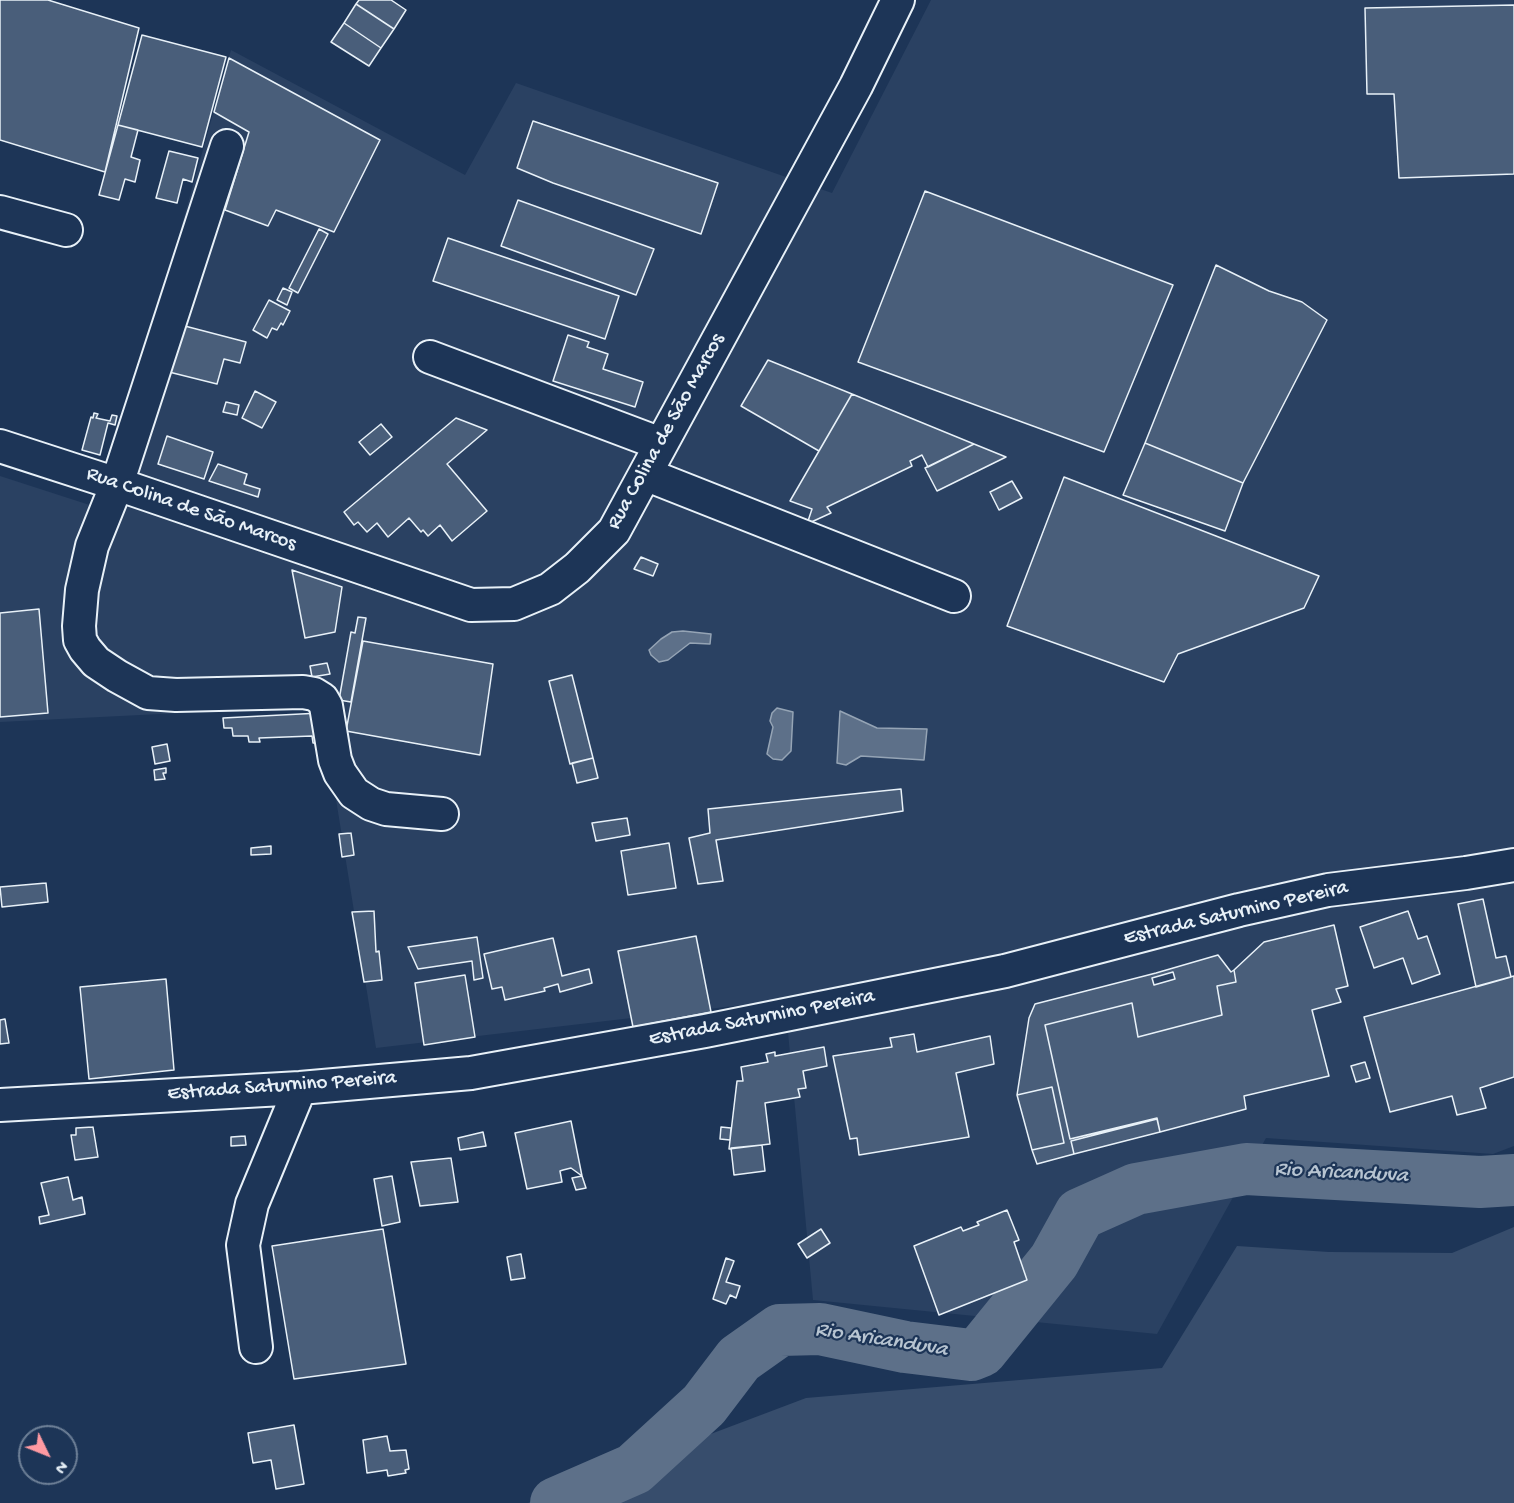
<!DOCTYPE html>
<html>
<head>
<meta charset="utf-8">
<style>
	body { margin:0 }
	#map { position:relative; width:1514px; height:1503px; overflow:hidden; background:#1d3557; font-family:"Gochi Hand",sans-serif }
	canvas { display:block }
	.north { position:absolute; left:18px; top:1425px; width:60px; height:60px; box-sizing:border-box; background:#1d3557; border:2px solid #6e8097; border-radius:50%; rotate:133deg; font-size:16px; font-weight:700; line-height:24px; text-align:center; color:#e8f1f8 }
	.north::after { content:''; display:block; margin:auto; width:21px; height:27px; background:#ff9aa2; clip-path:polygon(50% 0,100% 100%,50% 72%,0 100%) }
</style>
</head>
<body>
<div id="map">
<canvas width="1514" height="1503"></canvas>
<div class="north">N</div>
</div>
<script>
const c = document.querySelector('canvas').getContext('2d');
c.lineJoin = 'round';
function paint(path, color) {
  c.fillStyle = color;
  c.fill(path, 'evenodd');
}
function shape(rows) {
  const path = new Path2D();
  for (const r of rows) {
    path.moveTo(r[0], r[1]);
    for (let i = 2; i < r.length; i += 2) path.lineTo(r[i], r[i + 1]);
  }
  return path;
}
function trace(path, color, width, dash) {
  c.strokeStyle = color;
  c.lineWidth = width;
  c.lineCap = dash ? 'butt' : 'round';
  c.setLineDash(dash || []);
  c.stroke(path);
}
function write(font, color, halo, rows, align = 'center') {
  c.font = font + ' "Gochi Hand",sans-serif';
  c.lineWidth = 4.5;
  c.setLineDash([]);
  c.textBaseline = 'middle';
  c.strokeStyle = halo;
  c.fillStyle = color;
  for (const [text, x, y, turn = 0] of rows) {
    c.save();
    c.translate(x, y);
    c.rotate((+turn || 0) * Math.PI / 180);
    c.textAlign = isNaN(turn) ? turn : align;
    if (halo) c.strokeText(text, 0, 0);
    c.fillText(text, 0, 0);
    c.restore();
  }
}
const built = shape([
	[931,0,1514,0,1514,1146,1493,1154,1266,1138,1157,1334,813,1300,785,1000,376,1048,321,706,0,722,0,476,102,509,231,50,465,175,516,83,832,193]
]);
const green = shape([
	[1514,1227,1514,1503,528,1503,806,1398,1162,1368,1237,1246,1329,1252,1452,1253]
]);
const water = shape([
	[683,631,711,634,710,644,690,643,668,660,659,662,651,655,649,650,661,639,672,632,683,631],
	[777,708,793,712,791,751,782,760,773,759,767,754,773,727,770,721,772,713,777,708],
	[840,711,877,728,927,729,924,760,861,756,846,765,837,763,840,711]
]);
const river = shape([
	[556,1503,634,1469,704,1405,739,1359,780,1330,820,1329,905,1347,971,1355,981,1351,1054,1261,1080,1214,1136,1189,1246,1169,1480,1182,1514,1180]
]);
const building = shape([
	[0,0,48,0,139,28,105,172,0,140,0,0],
	[359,0,391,0,406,10,394,29,356,4,359,0],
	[356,4,394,29,381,48,344,23,356,4],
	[1514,5,1514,174,1399,178,1394,94,1367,94,1365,8,1514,5],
	[344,23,381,48,369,66,331,42,344,23],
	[142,35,226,57,202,147,118,125,142,35],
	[229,58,380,140,334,232,276,210,268,226,225,210,249,132,214,112,229,58],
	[533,121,718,183,701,234,553,183,517,168,533,121],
	[118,125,138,130,131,157,140,160,135,182,125,179,119,200,99,195,118,125],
	[169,151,198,158,192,182,183,179,177,203,156,198,169,151],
	[925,191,1173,285,1104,452,858,362,925,191],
	[518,200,654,249,636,295,501,246,518,200],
	[319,229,328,234,298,293,289,288,319,229],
	[448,238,619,296,605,339,433,281,448,238],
	[1216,265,1269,291,1302,302,1327,320,1243,483,1145,443,1216,265],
	[283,288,292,292,287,305,277,300,283,288],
	[269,300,290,311,283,325,281,323,277,330,272,328,267,338,253,330,269,300],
	[181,325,246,342,240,363,224,359,217,384,169,372,181,325],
	[568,335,589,342,587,347,608,354,603,369,643,382,635,407,553,381,568,335],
	[768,360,852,394,819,451,741,406,768,360],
	[255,391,276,402,262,428,242,418,255,391],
	[852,394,974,444,928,467,922,455,910,461,912,466,827,507,831,513,807,524,812,509,790,501,852,394],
	[226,402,239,405,237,415,223,412,226,402],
	[94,413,98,414,96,418,110,421,112,415,117,416,115,425,108,423,100,455,82,450,91,417,93,418,94,413],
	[456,418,487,430,447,464,487,511,452,541,440,525,428,536,423,530,421,532,409,518,388,537,377,523,367,532,358,522,354,525,344,512,456,418],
	[381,424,392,437,370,455,359,442,381,424],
	[167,436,213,452,204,479,158,464,167,436],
	[1145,443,1243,483,1225,531,1123,495,1145,443],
	[974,444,1006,457,937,491,925,468,974,444],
	[218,464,247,474,244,484,260,489,258,497,209,481,218,464],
	[1064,477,1319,576,1304,608,1178,654,1164,682,1007,626,1064,477],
	[1012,481,1022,498,999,510,990,492,1012,481],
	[641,557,658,564,653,576,634,569,641,557],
	[292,570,342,587,335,632,305,638,292,570],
	[39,609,48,713,0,717,0,613,39,609],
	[358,617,366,618,351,702,339,700,351,632,355,633,358,617],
	[363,641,493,664,480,755,346,731,363,641],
	[327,663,330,674,312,677,310,666,327,663],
	[572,675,593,758,570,764,549,681,572,675],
	[320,713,325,743,313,743,312,736,259,738,260,742,249,742,248,736,233,736,232,728,224,728,223,718,320,713],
	[167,744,170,761,155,764,152,747,167,744],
	[593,758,598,778,577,783,572,763,593,758],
	[166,768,166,773,163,773,165,779,155,780,154,770,166,768],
	[901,789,903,811,716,840,723,881,698,884,689,838,710,833,708,809,901,789],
	[627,818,630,835,596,841,592,823,627,818],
	[351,833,354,855,342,857,339,834,351,833],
	[669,843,676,888,628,895,621,851,669,843],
	[271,846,271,854,251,855,251,848,271,846],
	[46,883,48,902,2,907,0,887,46,883],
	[1483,899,1496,958,1506,956,1511,977,1476,987,1458,904,1483,899],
	[374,911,376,952,379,951,382,980,364,982,352,912,374,911],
	[1408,911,1418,939,1427,936,1440,974,1412,984,1403,958,1374,968,1360,927,1408,911],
	[1334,925,1348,986,1336,989,1341,1002,1312,1010,1329,1076,1244,1096,1246,1109,1160,1132,1157,1118,1070,1139,1045,1025,1132,1003,1138,1037,1222,1015,1217,986,1236,982,1234,970,1264,942,1334,925],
	[696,936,711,1012,633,1027,618,951,696,936],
	[477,937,483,978,474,980,472,961,418,969,408,947,477,937],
	[553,938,562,976,589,969,592,983,560,992,558,984,544,988,545,991,505,1000,502,987,492,989,484,954,553,938],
	[1218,955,1231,972,1234,970,1236,982,1217,986,1222,1015,1138,1037,1132,1003,1045,1025,1070,1139,1157,1119,1071,1141,1074,1154,1037,1164,1032,1150,1064,1143,1052,1087,1017,1095,1029,1018,1035,1004,1156,973,1218,955],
	[1173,972,1175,979,1154,985,1152,978,1173,972],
	[465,975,475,1037,424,1045,415,983,465,975],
	[1514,976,1514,1077,1480,1088,1486,1108,1457,1115,1452,1096,1390,1112,1364,1017,1514,976],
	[166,979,174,1070,89,1079,80,987,166,979],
	[5,1019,9,1043,0,1044,0,1020,5,1019],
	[914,1034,917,1052,990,1036,994,1064,956,1073,969,1137,859,1155,857,1138,850,1139,833,1056,892,1047,890,1038,914,1034],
	[824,1047,827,1066,803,1071,806,1088,798,1089,800,1097,765,1103,770,1144,729,1149,737,1081,743,1081,741,1067,768,1062,766,1054,775,1052,775,1056,824,1047],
	[1365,1062,1370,1078,1356,1082,1351,1066,1365,1062],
	[1052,1087,1064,1143,1032,1150,1017,1095,1052,1087],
	[1157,1119,1160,1132,1074,1154,1071,1141,1157,1119],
	[571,1121,582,1176,571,1168,563,1170,560,1171,562,1182,527,1189,515,1133,571,1121],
	[93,1127,98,1157,75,1160,71,1135,76,1135,76,1128,93,1127],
	[721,1127,731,1128,730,1140,720,1139,721,1127],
	[483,1132,486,1146,460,1150,458,1138,483,1132],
	[245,1136,246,1145,231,1146,231,1137,245,1136],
	[762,1145,765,1171,734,1175,731,1148,762,1145],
	[451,1158,458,1202,420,1206,411,1162,451,1158],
	[392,1176,400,1222,382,1226,374,1179,392,1176],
	[582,1176,586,1188,576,1190,572,1178,582,1176],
	[68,1177,73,1200,82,1197,85,1214,40,1224,39,1217,49,1215,41,1183,68,1177],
	[1007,1210,1019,1240,1014,1242,1027,1280,939,1315,914,1246,961,1227,963,1231,979,1225,977,1222,1007,1210],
	[383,1229,406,1364,294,1379,272,1246,383,1229],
	[821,1229,830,1243,807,1258,798,1244,821,1229],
	[521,1254,525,1278,511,1280,507,1257,521,1254],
	[726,1258,734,1261,726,1282,740,1286,736,1298,730,1295,726,1304,713,1299,726,1258],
	[294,1425,304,1484,276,1489,271,1460,253,1463,248,1433,294,1425],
	[387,1436,390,1451,406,1450,409,1469,405,1470,406,1473,388,1476,387,1470,367,1473,363,1440,387,1436]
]);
const minor = shape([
	[227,146,117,484,92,546,82,590,79,626,80,640,85,649,96,662,117,676,148,693,176,695,303,692,314,694,322,699,326,706,335,760,340,773,354,793,371,804,386,809,442,814],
	[0,212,66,230],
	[430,357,661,444],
	[0,446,117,484,471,605,514,604,550,589,577,568,614,531,856,86,898,0],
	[645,474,954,596],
	[0,1105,300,1088,471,1073,705,1031,1005,971,1239,910,1328,890,1466,873,1514,865],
	[256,1347,243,1245,252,1204,300,1088]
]);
const streetNames = [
	["Rua Colina de São Marcos",667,432,-61],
	["Rua Colina de São Marcos",191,510,19],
	["Estrada Saturnino Pereira",1236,914,-13],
	["Estrada Saturnino Pereira",762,1019,-11],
	["Estrada Saturnino Pereira",282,1087,-4]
];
const waterNames = [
	["Rio Aricanduva",1341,1174,3],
	["Rio Aricanduva",881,1341,9]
];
paint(built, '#2a4162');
paint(green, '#374d6c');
paint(water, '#5d7089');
trace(water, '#95a4b5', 1.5);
trace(river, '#5d7089', 52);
paint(building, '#495e7a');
trace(building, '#e8f1f8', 1.5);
trace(minor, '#e8f1f8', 36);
trace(minor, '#1d3557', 32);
write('21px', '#e8f1f8', '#1d3557', streetNames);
write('italic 22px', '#b7c4d1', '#1d3557', waterNames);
</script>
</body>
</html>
